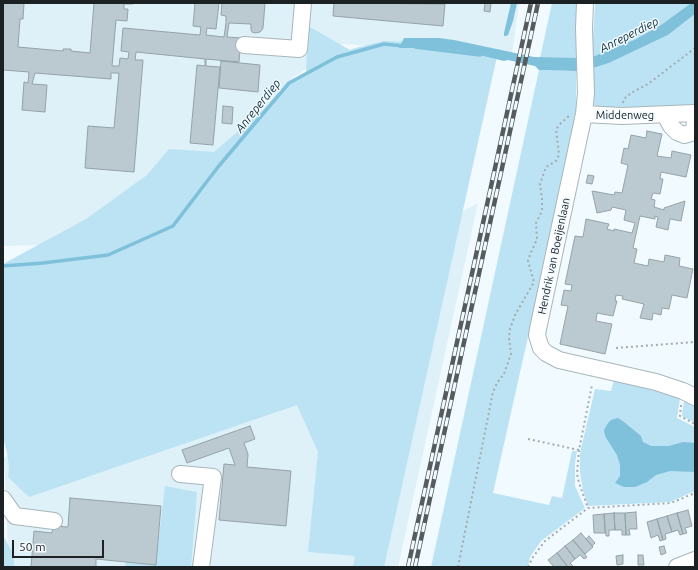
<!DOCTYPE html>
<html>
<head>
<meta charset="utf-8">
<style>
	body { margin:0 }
	#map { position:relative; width:698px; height:570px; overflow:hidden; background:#f1fafe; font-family:Ubuntu,sans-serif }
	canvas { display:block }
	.frame { position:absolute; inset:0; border:4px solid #1c2123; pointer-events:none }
	.scale { position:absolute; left:12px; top:540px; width:92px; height:18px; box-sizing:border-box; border:2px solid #1c2123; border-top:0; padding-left:5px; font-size:12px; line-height:14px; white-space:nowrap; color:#1c2123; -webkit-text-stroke:3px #f1fafe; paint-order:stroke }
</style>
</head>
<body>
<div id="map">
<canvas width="698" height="570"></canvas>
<div class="frame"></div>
<div class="scale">50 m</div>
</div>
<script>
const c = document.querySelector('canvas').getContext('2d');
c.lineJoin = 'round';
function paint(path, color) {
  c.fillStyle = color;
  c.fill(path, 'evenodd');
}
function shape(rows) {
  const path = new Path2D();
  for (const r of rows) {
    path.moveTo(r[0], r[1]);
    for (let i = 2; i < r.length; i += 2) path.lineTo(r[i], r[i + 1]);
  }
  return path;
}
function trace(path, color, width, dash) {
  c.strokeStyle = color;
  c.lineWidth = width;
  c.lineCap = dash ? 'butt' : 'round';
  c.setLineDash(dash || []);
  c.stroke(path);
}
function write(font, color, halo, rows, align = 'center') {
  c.font = font + ' Ubuntu,sans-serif';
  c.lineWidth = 3;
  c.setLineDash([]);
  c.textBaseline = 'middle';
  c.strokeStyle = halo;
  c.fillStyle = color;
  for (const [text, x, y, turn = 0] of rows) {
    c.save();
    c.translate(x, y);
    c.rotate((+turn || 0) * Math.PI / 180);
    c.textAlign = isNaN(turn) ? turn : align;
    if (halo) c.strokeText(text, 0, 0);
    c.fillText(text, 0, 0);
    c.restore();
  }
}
const built = shape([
	[3,3,519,3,512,54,342,44,292,78,229,163,41,245,3,246],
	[478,203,398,567,9,567,4,458]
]);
const green = shape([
	[552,3,579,3,577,58,540,58],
	[595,3,691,3,661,25,634,40,592,57],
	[695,14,695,107,601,109,593,104,592,95,590,69,609,63,668,35],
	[308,26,350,50,355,48,384,41,415,42,498,52,384,567,353,567,355,556,308,552,318,452,297,405,29,497,8,477,9,467,7,453,3,437,3,264,86,219,147,175,169,149,214,152,265,108,291,82,306,73],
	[539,70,576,71,576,112,536,301,493,493,549,505,552,496,562,498,572,451,577,451,575,463,575,486,585,508,541,541,530,557,528,567,431,567],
	[614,380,659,390,680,398,677,418,695,427,695,491,670,502,588,506,583,491,580,472,580,453,595,389,611,391],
	[684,400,695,405,695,423,682,416],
	[165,486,197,492,191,567,125,567,126,560,156,563],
	[3,535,14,555,14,567,3,567]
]);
const water = shape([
	[511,3,517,3,513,21,508,35,506,36,504,36,504,33],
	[691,3,695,3,695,14,668,35,609,63,590,69,577,71,539,70,535,66,508,60,504,61,463,51,445,49,422,48,399,48,404,38,439,38,454,40,534,57,577,58,592,57,634,40,661,25],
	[618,418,624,422,641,436,643,442,651,446,669,446,683,442,695,443,695,472,670,471,656,475,647,482,635,487,624,487,615,483,620,476,620,465,617,455,605,436,604,430,608,423,611,420]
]);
const stream = shape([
	[415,47,480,55],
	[3,266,43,263,108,255,173,226,218,167,289,83,337,57,384,44,404,46]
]);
const building = shape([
	[3,3,24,3,23,19,20,19,18,47,63,51,63,49,71,49,71,51,90,53,94,3,133,3,133,4,124,4,124,9,128,9,127,21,116,20,112,66,119,66,120,58,128,59,129,52,121,51,123,28,200,35,201,27,193,26,195,3,219,3,216,29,207,28,206,35,224,37,226,23,226,16,221,15,222,3,265,3,263,28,262,30,260,32,255,33,252,32,251,30,251,24,229,23,227,37,241,38,239,62,206,59,206,66,220,67,213,145,190,143,197,65,205,66,205,59,136,52,135,60,143,60,134,172,85,168,88,126,114,128,119,73,111,73,111,79,35,73,32,84,47,85,45,112,22,110,24,82,28,83,29,72,3,70,3,3],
	[334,3,445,4,443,26,333,16,334,3],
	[485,3,491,3,490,12,484,11,485,3],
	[221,61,260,65,258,92,219,88,221,61],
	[223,106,233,107,232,124,222,123,223,106],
	[647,131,662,134,657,156,671,158,672,151,691,155,686,177,661,172,660,179,663,179,660,194,653,193,651,199,655,200,654,207,664,210,664,208,685,201,681,221,670,219,668,230,656,227,658,217,655,216,655,219,640,216,633,248,637,249,634,263,648,266,649,259,664,262,665,255,680,258,679,266,693,269,687,298,672,295,669,309,662,308,661,315,653,313,652,320,640,318,644,304,622,299,623,296,616,295,615,301,617,301,613,316,597,313,596,321,612,324,605,354,560,344,568,306,561,305,564,290,571,291,572,285,565,284,575,236,583,237,586,219,609,224,607,229,614,231,614,229,632,233,635,223,624,220,626,210,612,207,611,210,597,213,592,191,614,195,615,192,622,193,628,165,621,163,624,148,628,149,631,135,646,138,647,131],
	[588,175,594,176,592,184,586,183,588,175],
	[250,426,255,439,244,443,248,454,247,467,291,471,286,526,219,520,224,464,235,465,229,448,187,463,182,450,250,426],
	[70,498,161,506,156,565,96,559,96,567,31,567,34,531,52,533,53,526,68,527,70,498],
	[688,510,692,526,685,528,687,533,683,534,677,513,688,510],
	[636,512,637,529,629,529,630,535,626,535,625,513,636,512],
	[614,513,625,513,626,535,622,535,622,530,615,530,614,513],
	[614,513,615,530,609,530,609,536,606,536,604,514,614,513],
	[677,513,683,534,680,535,678,530,672,532,667,516,677,513],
	[604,514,605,533,594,533,593,515,604,514],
	[667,516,672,532,665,534,666,539,663,540,657,519,667,516],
	[657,519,663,540,660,541,658,535,651,538,647,522,657,519],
	[581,533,593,547,585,554,573,540,581,533],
	[589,536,595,543,592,546,586,539,589,536],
	[573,540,587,557,584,559,580,555,575,559,565,546,573,540],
	[565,546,575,559,570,563,574,567,568,567,557,553,565,546],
	[664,546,666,553,661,555,659,547,664,546],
	[557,553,568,567,554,567,548,560,557,553],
	[623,555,623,564,617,565,616,556,623,555],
	[638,555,643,555,644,565,638,565,638,555]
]);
const path = shape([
	[623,103,624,99,631,93,648,84,695,48],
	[616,348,695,342],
	[681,405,680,416,695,424],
	[528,439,579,450,592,385],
	[579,450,577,474,579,483,588,508],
	[458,567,493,392,497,383,504,374,511,354,509,338,510,329,515,315,534,282,528,261,530,255,537,239,536,223,542,211,542,198,540,184,546,167,556,161,559,155,556,129,561,123,570,115],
	[528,567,533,557,545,541,588,508,671,503,695,493]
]);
const minor = shape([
	[585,3,584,28,586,93,584,114,538,329,537,335,539,342,541,348,546,353,559,360,656,382,683,391,695,397],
	[244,45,299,49,303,3],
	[584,114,622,116,695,113],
	[665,115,671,126,677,132,684,135,691,133,694,129,695,122,694,114],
	[180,474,213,477,201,567],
	[3,499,15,516,54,521],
	[677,567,695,560]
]);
const rail = shape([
	[408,567,531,3],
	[415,567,538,3]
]);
const streetNames = [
	["Middenweg",625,115],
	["Hendrik van Boeijenlaan",554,256,-78]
];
const waterNames = [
	["Anreperdiep",629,35,-27],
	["Anreperdiep",258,106,-51]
];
paint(built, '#def0f8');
paint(green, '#bce3f4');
paint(water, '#7fc0db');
trace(stream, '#7fc0db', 3.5);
paint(building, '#bbc9d0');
trace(building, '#95a3a9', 1);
trace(minor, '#a8b6bc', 18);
trace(path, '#a4abaf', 2, [2, 3]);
trace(minor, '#fff', 16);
trace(rail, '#565c5e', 4.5);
trace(rail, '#f1fafe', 3, [9]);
write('11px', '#1c2123', '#f1fafe', streetNames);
write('italic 12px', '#0f2f3b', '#f1fafe', waterNames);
</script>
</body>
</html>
